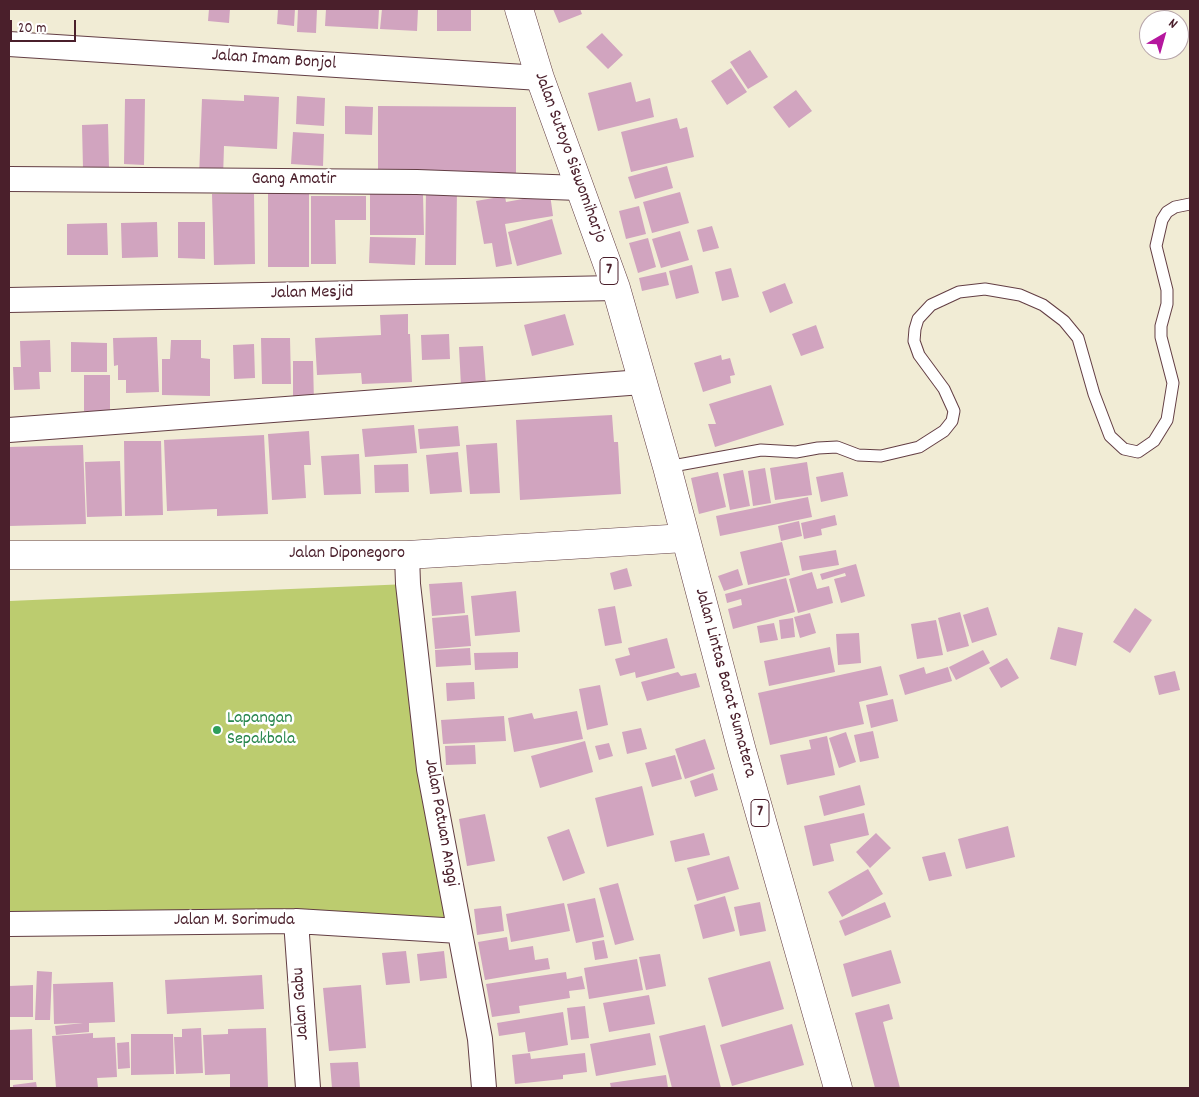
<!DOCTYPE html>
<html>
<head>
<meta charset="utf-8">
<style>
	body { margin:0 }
	#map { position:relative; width:1199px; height:1097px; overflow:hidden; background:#f1ecd5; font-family:Dekko,sans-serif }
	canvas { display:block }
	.frame { position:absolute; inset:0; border:10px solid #4a1f2b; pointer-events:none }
	.north { position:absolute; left:1139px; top:10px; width:50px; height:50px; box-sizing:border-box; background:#fff; border:1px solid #b7a5aa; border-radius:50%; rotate:38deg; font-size:14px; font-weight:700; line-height:20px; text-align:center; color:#4a1f2b }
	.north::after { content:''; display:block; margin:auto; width:18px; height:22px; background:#b5179e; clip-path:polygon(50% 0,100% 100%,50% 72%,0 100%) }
	.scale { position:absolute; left:10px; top:20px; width:66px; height:22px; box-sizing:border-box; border:2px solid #4a1f2b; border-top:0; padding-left:6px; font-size:15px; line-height:18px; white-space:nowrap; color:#4a1f2b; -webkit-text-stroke:4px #fff; paint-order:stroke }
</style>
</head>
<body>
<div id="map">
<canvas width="1199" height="1097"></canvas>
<div class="frame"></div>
<div class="north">N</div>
<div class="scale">20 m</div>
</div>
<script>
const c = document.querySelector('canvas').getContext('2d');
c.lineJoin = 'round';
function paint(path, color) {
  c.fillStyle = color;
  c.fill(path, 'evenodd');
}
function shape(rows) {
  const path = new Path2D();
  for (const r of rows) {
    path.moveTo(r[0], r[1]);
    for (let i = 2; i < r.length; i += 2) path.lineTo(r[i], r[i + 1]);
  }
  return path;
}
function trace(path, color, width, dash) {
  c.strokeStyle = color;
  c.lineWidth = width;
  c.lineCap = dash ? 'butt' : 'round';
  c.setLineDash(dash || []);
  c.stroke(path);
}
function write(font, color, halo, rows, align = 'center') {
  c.font = font + ' Dekko,sans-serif';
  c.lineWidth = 5;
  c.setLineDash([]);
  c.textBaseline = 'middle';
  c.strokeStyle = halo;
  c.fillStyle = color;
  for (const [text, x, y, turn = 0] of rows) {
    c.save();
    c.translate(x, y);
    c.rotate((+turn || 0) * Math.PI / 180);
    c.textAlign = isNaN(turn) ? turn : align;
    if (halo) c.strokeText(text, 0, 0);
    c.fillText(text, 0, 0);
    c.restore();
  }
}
const green = shape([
	[408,584,459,931,9,926,9,601]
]);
const building = shape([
	[209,9,230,9,229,23,208,21],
	[278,9,295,9,294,26,277,24],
	[298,9,317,9,316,33,297,32],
	[326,9,379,9,378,29,325,26],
	[382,9,418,9,417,31,380,29],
	[437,9,471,9,471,31,437,31],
	[553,9,580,9,582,14,559,23],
	[602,33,623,55,608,69,586,47],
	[750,50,768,77,748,89,730,62],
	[731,68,747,92,727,105,711,81],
	[631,82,636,102,650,98,654,117,598,131,588,93],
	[796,90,812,111,789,128,773,107],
	[244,95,279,97,277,149,224,146,223,178,199,177,202,99,244,101],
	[297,96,325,98,324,126,296,124],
	[125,99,145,99,144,165,124,164],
	[345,106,373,107,372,135,345,134],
	[378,106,516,107,516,175,378,174],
	[677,118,680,129,687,127,694,157,631,172,621,132],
	[108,124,109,168,83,169,82,125],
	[293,132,324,134,323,166,291,164],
	[667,166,673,188,635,199,628,177],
	[426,189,457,189,456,265,425,265],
	[268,190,309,190,309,267,268,267],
	[680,192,689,223,652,233,643,202],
	[212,194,254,194,255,264,214,265],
	[370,194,423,194,424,235,370,235],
	[550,194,553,216,505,224,512,264,496,267,492,243,484,244,476,201,505,196,506,202],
	[311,196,366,196,366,220,335,220,336,264,311,264],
	[639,206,646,234,626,239,619,211],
	[552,219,562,254,517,266,508,232],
	[157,222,158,257,122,258,121,223],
	[178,222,205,222,205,259,178,258],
	[107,223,108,255,67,255,67,224],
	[712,226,719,248,703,252,697,230],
	[680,231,689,260,661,268,652,239],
	[370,237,416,238,415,265,369,263],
	[648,238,656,267,638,273,629,243],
	[692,265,699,293,676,299,669,271],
	[731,268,739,297,722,301,715,272],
	[666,272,669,285,642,291,639,278],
	[785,283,793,303,770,313,762,292],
	[408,314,408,334,410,334,412,382,362,384,361,373,317,375,315,338,381,335,380,315],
	[565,314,574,345,532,356,524,325],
	[816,325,824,348,801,356,792,334],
	[449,334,450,359,422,360,421,335],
	[157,337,159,392,126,393,126,380,118,380,118,365,114,366,113,338],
	[261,338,290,338,291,384,262,384],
	[50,340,51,372,39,372,40,389,14,390,13,367,21,367,20,341],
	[171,340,201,340,201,358,210,359,210,396,162,395,162,359,170,359],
	[71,342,107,343,107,372,71,372],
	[254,344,255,378,234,379,233,345],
	[483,346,486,385,461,386,459,347],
	[721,355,722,360,730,358,735,375,730,376,731,383,703,392,694,363],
	[293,361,313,361,314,403,293,403],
	[84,375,110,375,110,411,84,411],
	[771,385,784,425,715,447,708,424,716,424,709,404],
	[612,415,614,442,618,442,621,494,520,500,516,420],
	[414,425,417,453,365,457,362,429],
	[458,426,460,446,420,449,418,429],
	[309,431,311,465,304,465,306,498,272,500,268,434],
	[264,435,268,514,217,516,217,509,167,511,164,440],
	[124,441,161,441,163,515,125,516],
	[497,443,500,493,470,494,466,445],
	[83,445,86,524,9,526,9,447],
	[458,452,462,492,430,494,426,455],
	[359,454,361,494,324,495,321,456],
	[120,461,122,516,87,517,85,462],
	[807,462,812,495,775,500,770,468],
	[408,464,409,492,375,493,374,465],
	[765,468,771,503,753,506,748,471],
	[743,470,750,506,730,510,723,474],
	[718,472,726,507,699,514,691,478],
	[843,472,848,496,821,502,816,477],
	[808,497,812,517,720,536,716,516],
	[835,515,837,525,821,529,822,535,804,539,801,523],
	[799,521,802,536,781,541,778,526],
	[782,542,790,575,748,585,740,552],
	[836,550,839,565,802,571,799,556],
	[856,564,865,596,841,603,834,579,846,576,845,573,822,580,820,574],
	[627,568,632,586,614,590,610,573],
	[738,569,743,585,724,591,718,576],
	[812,572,817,589,829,586,833,603,798,613,789,579],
	[786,578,795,612,733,629,728,609,742,605,741,599,727,603,725,594],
	[462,582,465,613,432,616,429,584],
	[516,591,520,632,475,636,471,596],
	[615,606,622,643,605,646,598,609],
	[988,607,997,635,972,643,963,615],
	[1135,608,1152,620,1130,653,1113,642],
	[960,612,969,646,947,652,938,618],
	[810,613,816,633,800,638,794,617],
	[468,615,471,646,435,649,432,618],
	[793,618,795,637,781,639,779,620],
	[936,620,943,655,917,659,911,624],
	[774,623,778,640,760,643,757,626],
	[1058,627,1083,633,1076,666,1050,659],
	[859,633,861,663,838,665,836,634],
	[667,638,675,668,636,678,635,672,620,676,615,659,630,655,628,648],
	[830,647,835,672,769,686,764,661],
	[470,648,471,665,436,667,435,650],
	[983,650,990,663,956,680,949,667],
	[518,652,518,668,475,670,474,653],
	[1007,658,1019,678,1001,688,989,668],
	[881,666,888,695,859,702,864,724,770,745,758,693],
	[924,667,926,674,948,667,952,681,905,695,899,675],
	[1175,671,1180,690,1159,695,1154,676],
	[678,672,681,676,696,673,700,687,647,701,641,682],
	[474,682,475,699,447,701,446,683],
	[600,685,608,725,587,730,579,689],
	[893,699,898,721,871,728,866,705],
	[577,711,583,739,514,752,508,718,532,713,534,719],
	[504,716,506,741,443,744,441,720],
	[641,728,647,749,627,754,622,732],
	[873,731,879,758,860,762,854,735],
	[846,732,856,762,839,768,829,738],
	[827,736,835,775,787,785,780,755,811,749,809,740],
	[705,739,715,769,685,779,675,749],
	[585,741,593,772,540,788,531,756],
	[609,743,613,756,599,760,595,746],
	[475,745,476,764,446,765,445,746],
	[675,755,682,779,652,787,645,763],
	[713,773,718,790,695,797,690,781],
	[860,785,865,805,824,816,819,796],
	[642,786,654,835,607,847,595,798],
	[864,813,869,835,830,844,834,861,813,866,804,826],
	[485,814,495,861,467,866,459,819],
	[1008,826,1015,857,966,869,958,839],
	[569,829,585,873,563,881,547,837],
	[704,833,710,855,675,862,670,841],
	[876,833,891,848,870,868,856,852],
	[945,852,952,876,929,881,922,857],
	[729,856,739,889,697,901,687,868],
	[868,869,883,894,842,917,828,892],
	[618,883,634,940,615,945,599,888],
	[725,896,735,931,703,939,694,905],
	[595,898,604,937,576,943,567,904],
	[760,902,766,931,740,936,734,907],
	[885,902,891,917,845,936,839,921],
	[564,903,570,931,511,942,506,914],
	[501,906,504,931,477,935,474,909],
	[507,937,509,950,533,946,535,960,548,958,550,969,485,980,478,942],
	[604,940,608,958,595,960,592,942],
	[891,950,901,983,852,997,843,964],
	[406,951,410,983,386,985,382,953],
	[444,951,447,978,420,981,417,954],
	[660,954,666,986,646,990,639,957],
	[637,959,643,990,589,999,584,968],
	[770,961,784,1009,722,1027,708,978],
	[37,971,52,972,50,1020,35,1020],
	[566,972,567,979,582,976,585,989,569,991,570,998,519,1006,520,1013,492,1017,486,984],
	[262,975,264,1009,167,1014,165,980],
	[113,982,115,1022,89,1023,89,1032,56,1035,55,1026,83,1023,54,1024,53,984],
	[33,985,33,1017,9,1017,9,986],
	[361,985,366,1048,329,1051,323,988],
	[649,995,655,1024,609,1032,603,1003],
	[889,1004,893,1019,883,1022,900,1088,875,1088,855,1013],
	[585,1006,589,1038,571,1040,567,1008],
	[563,1012,568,1045,528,1052,525,1032,499,1036,497,1023],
	[792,1024,804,1065,732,1086,720,1045],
	[705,1025,721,1088,672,1088,659,1036],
	[201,1028,203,1073,176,1074,174,1037,182,1037,182,1029],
	[266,1028,268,1088,230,1088,230,1074,205,1075,203,1035,228,1034,228,1029],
	[32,1029,33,1080,9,1080,9,1030],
	[93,1033,93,1038,115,1037,117,1077,97,1078,98,1088,56,1088,52,1036],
	[650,1033,656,1065,596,1076,590,1044],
	[131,1034,173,1034,174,1074,131,1075],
	[129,1042,130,1068,118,1069,117,1043],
	[530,1053,531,1059,585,1053,587,1072,563,1075,563,1079,515,1084,512,1055],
	[358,1062,360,1088,332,1088,330,1063],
	[666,1075,668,1088,611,1088,610,1083],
	[36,1082,37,1088,13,1088,13,1085]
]);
const lane = shape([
	[667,467,761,450,796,452,818,448,837,447,858,455,881,456,919,447,944,431,952,421,954,411,944,389,919,355,914,341,915,329,918,319,931,305,959,292,985,289,1020,295,1043,305,1064,321,1078,338,1094,394,1110,436,1124,449,1138,452,1154,441,1167,420,1173,383,1161,337,1161,326,1167,304,1167,290,1156,246,1162,220,1167,212,1175,207,1190,204]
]);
const street = shape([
	[9,44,540,78],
	[9,179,417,182,579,188],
	[9,300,616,288],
	[9,430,642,382],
	[407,555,408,584,429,769,480,1039,484,1088],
	[296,921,308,1088],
	[9,924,296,921,459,931]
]);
const secondary = shape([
	[9,555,407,555,685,538]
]);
const highway = shape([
	[519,9,540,78,616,288,667,467,742,751,838,1088]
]);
const markers = [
	[217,730,5,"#2e9e5b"]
];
const shields = [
	[609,271,18],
	[760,813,18]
];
const shieldNames = [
	["7",609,271],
	["7",760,813]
];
const streetNames = [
	["Jalan Imam Bonjol",274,61,4],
	["Jalan Sutoyo Siswomiharjo",569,158,70],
	["Gang Amatir",294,181],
	["Jalan Mesjid",312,294,-1],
	["Jalan Diponegoro",347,555],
	["Jalan Lintas Barat Sumatera",724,683,75],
	["Jalan Patuan Anggi",440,823,80],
	["Jalan M. Sorimuda",234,922],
	["Jalan Gabu",302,1004,-94]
];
const leisureNames = [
	["Lapangan",227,720],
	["Sepakbola",227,741]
];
paint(green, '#bccc6f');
paint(building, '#d1a4bf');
trace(lane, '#633e44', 13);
trace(street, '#633e44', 26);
trace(secondary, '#633e44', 29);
trace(highway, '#633e44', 29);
trace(lane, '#fff', 11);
trace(street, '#fff', 24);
trace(secondary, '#fff', 28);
trace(highway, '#fff', 28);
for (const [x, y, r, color] of markers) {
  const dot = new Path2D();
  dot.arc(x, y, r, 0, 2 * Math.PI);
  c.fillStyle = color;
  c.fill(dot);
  trace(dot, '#fff', 2);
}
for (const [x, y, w] of shields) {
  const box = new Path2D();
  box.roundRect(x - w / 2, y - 13.5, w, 27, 4);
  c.fillStyle = '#fff';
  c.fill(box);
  trace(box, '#4a1f2b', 1);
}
write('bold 16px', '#4a1f2b', null, shieldNames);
write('18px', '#4a1f2b', '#fff', streetNames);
write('18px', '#27864d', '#fff', leisureNames, 'left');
</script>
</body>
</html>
